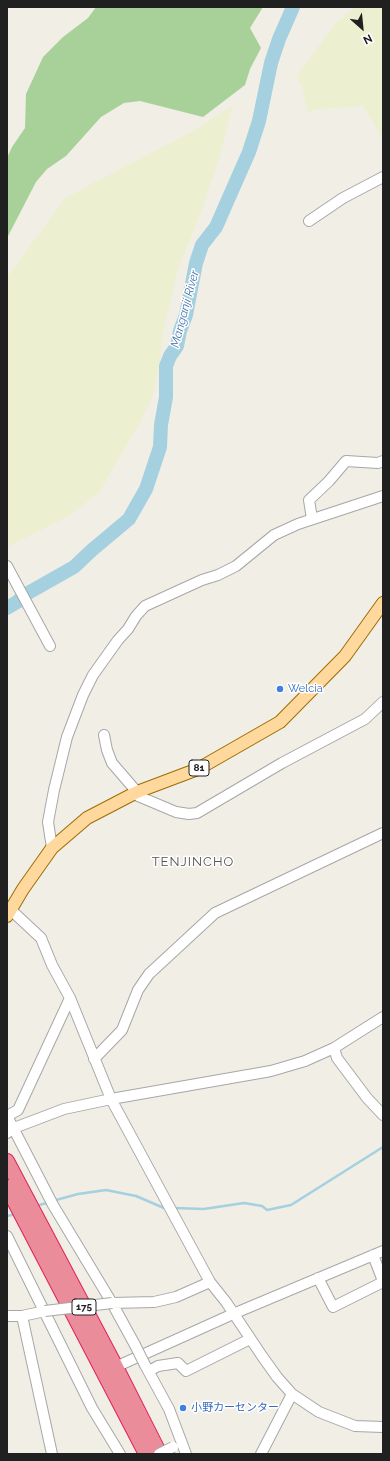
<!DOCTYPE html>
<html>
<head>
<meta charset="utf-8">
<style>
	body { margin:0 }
	#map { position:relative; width:390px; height:1461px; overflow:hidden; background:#f1eee6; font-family:Raleway,sans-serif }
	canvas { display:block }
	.frame { position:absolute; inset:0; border:8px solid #202020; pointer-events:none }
	.north { position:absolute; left:342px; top:8px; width:40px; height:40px; -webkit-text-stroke:3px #fff; paint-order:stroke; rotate:153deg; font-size:11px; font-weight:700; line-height:16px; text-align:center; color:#202020 }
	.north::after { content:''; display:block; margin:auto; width:14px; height:18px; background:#202020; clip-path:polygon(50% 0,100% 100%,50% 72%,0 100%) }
</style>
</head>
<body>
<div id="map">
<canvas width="390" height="1461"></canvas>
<div class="frame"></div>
<div class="north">N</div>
</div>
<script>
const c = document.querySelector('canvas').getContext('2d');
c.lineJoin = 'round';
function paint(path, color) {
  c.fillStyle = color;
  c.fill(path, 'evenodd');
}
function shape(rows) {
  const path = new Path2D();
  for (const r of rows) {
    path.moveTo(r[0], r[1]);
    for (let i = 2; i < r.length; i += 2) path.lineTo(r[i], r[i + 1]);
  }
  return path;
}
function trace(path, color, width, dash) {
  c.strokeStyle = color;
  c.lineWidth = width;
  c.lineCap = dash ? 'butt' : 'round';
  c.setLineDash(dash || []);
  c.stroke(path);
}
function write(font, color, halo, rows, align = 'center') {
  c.font = font + ' Raleway,"Noto Sans JP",sans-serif';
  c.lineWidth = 3;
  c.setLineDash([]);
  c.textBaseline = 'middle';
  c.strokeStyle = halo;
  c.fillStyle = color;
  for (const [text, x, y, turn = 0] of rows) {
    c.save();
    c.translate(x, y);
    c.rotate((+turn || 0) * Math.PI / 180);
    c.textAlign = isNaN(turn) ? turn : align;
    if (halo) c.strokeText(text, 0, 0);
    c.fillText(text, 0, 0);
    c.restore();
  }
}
const farmland = shape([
	[355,7,383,7,383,137,382,137,363,106,319,109,307,112,303,90,297,75,336,23],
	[233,105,218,162,201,212,178,269,163,332,160,362,154,392,143,417,99,493,67,517,7,547,7,277,65,198,193,131]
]);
const forest = shape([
	[96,7,263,7,250,28,261,48,250,69,245,85,203,117,140,101,124,103,101,117,66,156,47,169,36,182,7,238,7,158,12,147,25,128,26,94,43,57,63,37,88,18]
]);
const stream = shape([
	[56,1200,78,1194,106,1190,136,1196,164,1208,167,1208],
	[39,1205,47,1203],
	[174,1208,204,1209,244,1203,262,1206,267,1210,291,1205,383,1147],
	[7,1216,12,1215]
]);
const river = shape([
	[7,608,17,602,28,593,74,567,92,550,129,519,146,489,160,447,161,425,166,397,166,366,170,356,177,346,180,331,186,315,196,263,202,245,216,227,249,152,259,121,271,63,279,39,293,7]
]);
const minor = shape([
	[309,221,343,198,383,177],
	[312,519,309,500,329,481,346,461,378,463,383,461],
	[7,566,50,646],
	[104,735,107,750,112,763,137,792,138,796,176,812,189,814,197,813,282,763,365,719,383,702],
	[52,848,48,822,54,790,67,737,83,695,93,675,118,640,128,629,136,616,145,606,202,580,218,575,236,566,274,535,298,524,383,496],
	[7,909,11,910,41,938,52,965,70,998,111,1099,210,1282,226,1302,262,1356,277,1377,292,1394,319,1412,355,1426,383,1427],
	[334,1048,337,1058,367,1098,383,1115],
	[94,1059,122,1030,138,990,149,974,215,913,383,833],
	[7,1116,53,1205,112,1303,135,1345],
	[7,1116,18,1110,70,998],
	[7,1133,14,1128,64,1109,111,1099,271,1071,305,1061,334,1048,383,1017],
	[7,1236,92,1408,120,1454],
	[373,1255,383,1281],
	[318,1278,333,1307,383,1282],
	[112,1303,154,1302,176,1297,210,1282],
	[7,1316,22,1316,45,1311],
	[22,1316,52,1454],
	[145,1365,169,1409,186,1454],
	[111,1369,233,1314,383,1251],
	[149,1371,158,1366,178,1363,186,1371,250,1339],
	[261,1454,292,1394]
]);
const major = shape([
	[7,916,23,889,52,848,87,818,137,792,198,769,280,722,345,656,383,603]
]);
const highway = shape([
	[7,1161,116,1367,160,1454],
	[7,1187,146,1454]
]);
const minorBridge = shape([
	[45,1311,112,1303],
	[135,1345,145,1365],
	[159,1454,173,1447]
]);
const markers = [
	[280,689,4,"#3f7fe0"],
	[183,1408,4,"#3f7fe0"]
];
const shields = [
	[199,768,20],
	[84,1307,24]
];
const shieldNames = [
	["81",199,768],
	["175",84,1307]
];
const shopNames = [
	["Welcia",288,689],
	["小野カーセンター",191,1408]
];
const waterNames = [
	["Manganji River",185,309,-75]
];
const quarterNames = [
	["TENJINCHO",193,862]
];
paint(farmland, '#ecf0d1');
paint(forest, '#a8d19a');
trace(stream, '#a5d0e0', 2.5);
trace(river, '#a5d0e0', 14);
trace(minor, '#a7a7a7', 12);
trace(major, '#9c6e00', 14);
trace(highway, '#e1215b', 16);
trace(minor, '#fff', 10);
trace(major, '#ffd89d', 12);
trace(highway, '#ea8c9a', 14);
trace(minorBridge, '#a7a7a7', 12, []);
trace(minorBridge, '#fff', 10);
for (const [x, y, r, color] of markers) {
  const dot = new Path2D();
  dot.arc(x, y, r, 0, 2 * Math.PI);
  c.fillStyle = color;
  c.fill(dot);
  trace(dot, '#fff', 1.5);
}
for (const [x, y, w] of shields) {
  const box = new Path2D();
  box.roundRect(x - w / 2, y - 8, w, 16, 3);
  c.fillStyle = '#fff';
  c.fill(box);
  trace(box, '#202020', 1);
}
write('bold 10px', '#202020', null, shieldNames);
write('11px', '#366cbe', '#fff', shopNames, 'left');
write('italic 12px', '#4575ac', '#fff', waterNames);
c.letterSpacing = '1px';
write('13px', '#535353', '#fff', quarterNames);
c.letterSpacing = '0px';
</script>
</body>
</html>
